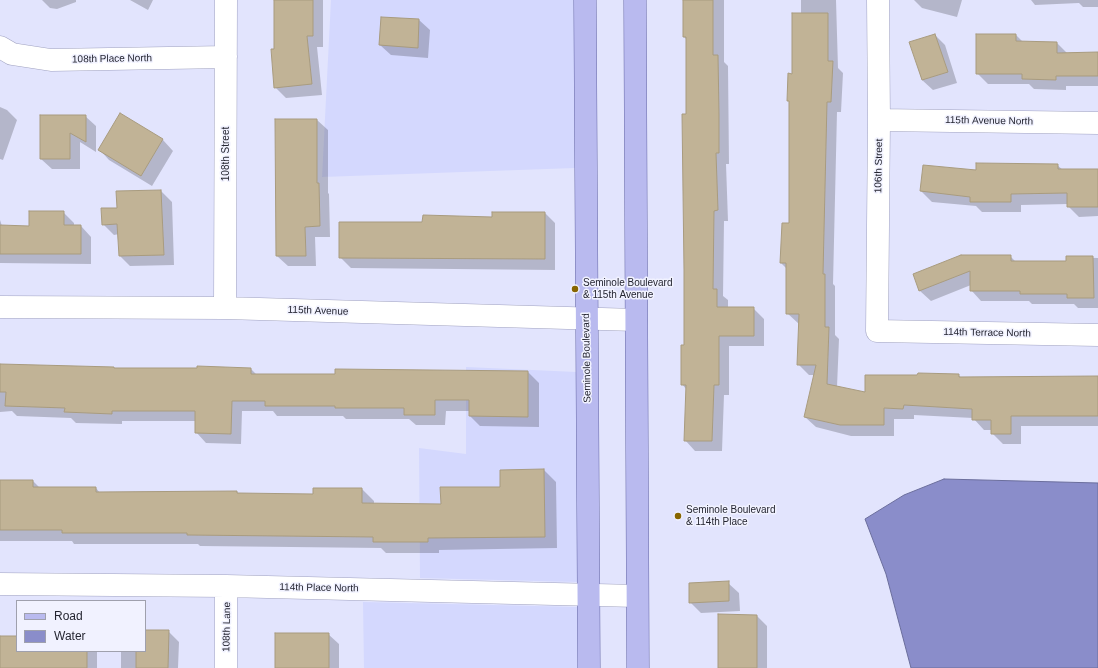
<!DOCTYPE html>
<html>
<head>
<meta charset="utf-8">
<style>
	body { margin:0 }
	#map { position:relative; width:1098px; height:668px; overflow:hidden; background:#e2e4fd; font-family:Arial,sans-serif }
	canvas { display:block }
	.legend { position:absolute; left:16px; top:600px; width:130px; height:52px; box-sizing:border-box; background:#f1f2ff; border:1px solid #9fa0ad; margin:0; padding:5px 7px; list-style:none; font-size:12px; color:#242531 }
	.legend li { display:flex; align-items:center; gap:8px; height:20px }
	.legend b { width:20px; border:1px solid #9fa0ad }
</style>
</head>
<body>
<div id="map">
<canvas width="1098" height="668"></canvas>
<ul class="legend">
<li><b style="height:5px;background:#b9baef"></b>Road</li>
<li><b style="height:11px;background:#8a8dca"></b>Water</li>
</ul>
</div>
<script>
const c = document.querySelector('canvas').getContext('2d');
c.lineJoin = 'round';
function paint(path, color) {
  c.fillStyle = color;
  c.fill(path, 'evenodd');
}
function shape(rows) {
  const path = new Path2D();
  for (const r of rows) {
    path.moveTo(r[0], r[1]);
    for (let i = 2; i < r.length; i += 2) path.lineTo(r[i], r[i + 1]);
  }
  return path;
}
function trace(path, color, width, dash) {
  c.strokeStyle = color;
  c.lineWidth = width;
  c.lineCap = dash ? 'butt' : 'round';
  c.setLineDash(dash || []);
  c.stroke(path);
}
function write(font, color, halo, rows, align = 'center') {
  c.font = font + ' Arial,sans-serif';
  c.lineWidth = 3;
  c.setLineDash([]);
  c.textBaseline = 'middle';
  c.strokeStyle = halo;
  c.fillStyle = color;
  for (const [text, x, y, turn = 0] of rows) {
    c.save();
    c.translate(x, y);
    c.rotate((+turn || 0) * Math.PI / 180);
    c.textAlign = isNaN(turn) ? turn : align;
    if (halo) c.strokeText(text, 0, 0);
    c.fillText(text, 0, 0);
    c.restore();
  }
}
const built = shape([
	[331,0,574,0,575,168,322,177],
	[466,367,576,372,578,582,420,578,419,448,466,454],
	[363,602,578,607,578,668,364,668]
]);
const water = shape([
	[944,479,1098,483,1098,668,911,668,886,574,865,519,904,495,944,479]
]);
const shadow = shape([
	[42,0,76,0,76,2,57,9,50,8],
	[130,0,153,0,148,10],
	[275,0,323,0,323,47,317,47,322,95,286,98,275,87],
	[684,0,724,0,724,62,728,66,729,164,726,164,728,221,724,221,723,296,728,300,728,308,753,308,764,319,764,346,729,346,729,395,724,395,722,451,695,451,685,440,686,389,682,384,685,346,687,40,684,37],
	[801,0,836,0,838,68,843,73,841,112,837,112,833,284,835,286,835,335,839,339,837,387,866,393,958,375,962,378,1098,377,1098,426,1021,426,1021,444,1003,444,992,433,992,430,984,430,973,418,914,415,914,419,894,419,894,436,851,436,816,427,805,417,815,375,809,375,798,364,799,324,787,313,787,269,781,263,790,224,790,102,788,100,801,14],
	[914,0,962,0,957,17,922,8],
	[1031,0,1098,0,1098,7,1083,7,1079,3,1035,5],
	[382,18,419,20,430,30,428,58,391,55,380,45],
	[935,35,945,45,957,83,933,90,922,80,911,43],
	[977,35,1016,35,1023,42,1057,43,1067,53,1098,53,1098,86,1066,86,1066,90,1034,89,1029,84,988,84,977,73],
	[0,107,7,110,17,120,3,160,0,159],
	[120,114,163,140,173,151,152,186,109,160,99,149],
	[85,116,96,126,96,152,80,142,80,169,52,169,41,159],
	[317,120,328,130,328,193,329,194,330,237,315,237,316,266,288,266,277,256],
	[1057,165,1063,170,1098,170,1098,216,1079,217,1068,206,1068,204,1021,205,1021,212,982,212,976,206,932,202,921,191,977,171],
	[161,191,172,202,174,265,130,266,120,256,119,234,114,235,103,224,118,209,117,192],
	[63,212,74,223,74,226,81,226,91,237,91,264,0,263,0,220,2,226,30,227],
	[545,213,555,223,555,270,351,268,340,257,423,223],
	[1010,256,1016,262,1067,262,1067,257,1098,258,1098,308,1078,308,1074,304,1032,304,1029,301,981,301,971,290,971,285,931,301,920,291,914,275],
	[0,365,115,369,251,369,257,375,528,372,539,383,539,427,480,426,470,416,470,411,446,411,445,425,416,425,409,419,346,419,343,416,277,416,273,411,242,411,241,444,206,443,196,432,196,421,122,421,122,424,76,423,71,418,17,416,12,411,0,412],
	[544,470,556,482,557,548,439,550,439,553,386,553,381,548,200,546,198,544,74,544,72,541,0,541,0,481,33,481,40,488,96,488,100,493,237,492,239,494,314,495,362,489,374,501,374,504,442,505,501,488],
	[728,583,739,593,740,611,701,613,690,602],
	[757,616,767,626,767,668,719,668],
	[145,631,168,631,179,642,178,668,121,668,121,651,145,651],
	[328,634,339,644,339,668,276,668],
	[0,638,17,638,17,651,97,651,97,668,0,668]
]);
const building = shape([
	[274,0,313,0,313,36,307,36,312,84,274,88,271,49,274,49,274,0],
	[683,0,713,0,713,55,718,55,719,114,719,153,716,153,718,210,714,211,713,289,717,289,717,307,754,307,754,336,719,336,719,385,714,385,712,441,684,441,686,385,681,385,681,345,684,345,684,270,682,114,686,114,686,37,683,37,683,0],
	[792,13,828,13,828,61,833,61,831,102,827,102,823,274,825,274,825,327,829,327,827,384,865,392,865,375,917,375,918,373,959,374,959,377,1098,376,1098,416,1011,416,1011,434,991,434,991,420,972,420,972,409,904,405,903,409,884,408,884,425,840,425,804,417,816,365,797,365,799,314,786,314,786,263,780,263,782,223,789,223,789,101,787,101,788,73,792,74,792,13],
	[381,17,419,19,418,48,379,45,381,17],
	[935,34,948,72,922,80,909,42,935,34],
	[976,34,1016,34,1016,41,1057,42,1057,53,1098,52,1098,76,1056,76,1056,80,1022,79,1022,74,976,74,976,34],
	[120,113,163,139,141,176,98,150,120,113],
	[40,115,86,115,86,142,70,133,70,159,40,159,40,115],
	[275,119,317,119,317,183,319,183,320,226,305,227,306,256,276,256,275,119],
	[976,163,1058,164,1058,169,1098,169,1098,207,1067,207,1067,193,1011,194,1011,202,970,202,970,197,920,191,923,165,976,170,976,163],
	[161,190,164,255,119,256,117,224,102,225,101,208,117,208,116,191,161,190],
	[29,211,64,211,64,225,81,225,81,254,0,254,0,225,29,226,29,211],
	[492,212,545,212,545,259,339,258,339,222,422,222,423,215,492,217,492,212],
	[961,255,1011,255,1011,261,1066,261,1066,256,1093,256,1094,298,1067,298,1067,294,1020,294,1020,291,970,291,970,271,919,291,913,274,961,255],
	[0,364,114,367,114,368,197,368,197,366,251,368,251,374,335,374,335,369,528,371,528,417,469,416,469,400,435,400,435,415,404,415,404,408,335,408,335,406,265,406,265,401,232,401,231,434,195,433,195,411,112,411,112,414,64,412,65,408,5,406,6,392,0,392,0,364],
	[544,469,545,537,428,538,428,542,373,542,373,537,187,535,187,533,62,533,62,530,0,530,0,480,33,480,33,487,96,487,96,492,237,491,237,493,313,494,313,488,362,488,362,503,441,504,440,487,500,487,500,470,544,469],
	[729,581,729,601,689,603,689,583,729,581],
	[718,614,757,615,757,668,718,668,718,614],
	[145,630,169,630,168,668,136,668,136,651,145,651,145,630],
	[275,633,329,633,329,668,275,668,275,633],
	[0,636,17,636,17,651,87,651,87,668,0,668,0,636]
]);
const street = shape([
	[878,0,879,120,877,331,1098,335],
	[0,47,12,54,51,60,226,57],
	[879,120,1098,123],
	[0,307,225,308,636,320],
	[225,308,226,0],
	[0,584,226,586,637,596],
	[226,586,226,668]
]);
const primary = shape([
	[585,0,589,668],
	[635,0,638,668]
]);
const markers = [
	[575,289,4,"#876500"],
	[678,516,4,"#876500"]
];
const streetNames = [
	["108th Place North",112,59,-1],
	["115th Avenue North",989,121,1],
	["108th Street",226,154,-90],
	["106th Street",879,166,-89],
	["115th Avenue",318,311,2],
	["114th Terrace North",987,333,1],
	["Seminole Boulevard",587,358,-91],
	["114th Place North",319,588,1],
	["108th Lane",227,627,-89]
];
const poiNames = [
	["Seminole Boulevard",583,283],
	["& 115th Avenue",583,295],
	["Seminole Boulevard",686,510],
	["& 114th Place",686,522]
];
paint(built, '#d4d8fe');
paint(water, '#8a8dca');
trace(water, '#6b6e9c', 1);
paint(shadow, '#0003');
paint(building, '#c1b396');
trace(building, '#a89b7f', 1);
trace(street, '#a0a2c0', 23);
trace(primary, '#6668a6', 23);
trace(street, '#fff', 22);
trace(primary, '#b9baef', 22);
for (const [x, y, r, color] of markers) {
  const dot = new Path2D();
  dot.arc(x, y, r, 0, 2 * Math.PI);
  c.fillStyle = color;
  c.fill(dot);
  trace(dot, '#f1f2ff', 1.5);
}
write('10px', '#242531', '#f1f2ff', streetNames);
write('10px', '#242531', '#f1f2ff', poiNames, 'left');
</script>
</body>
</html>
